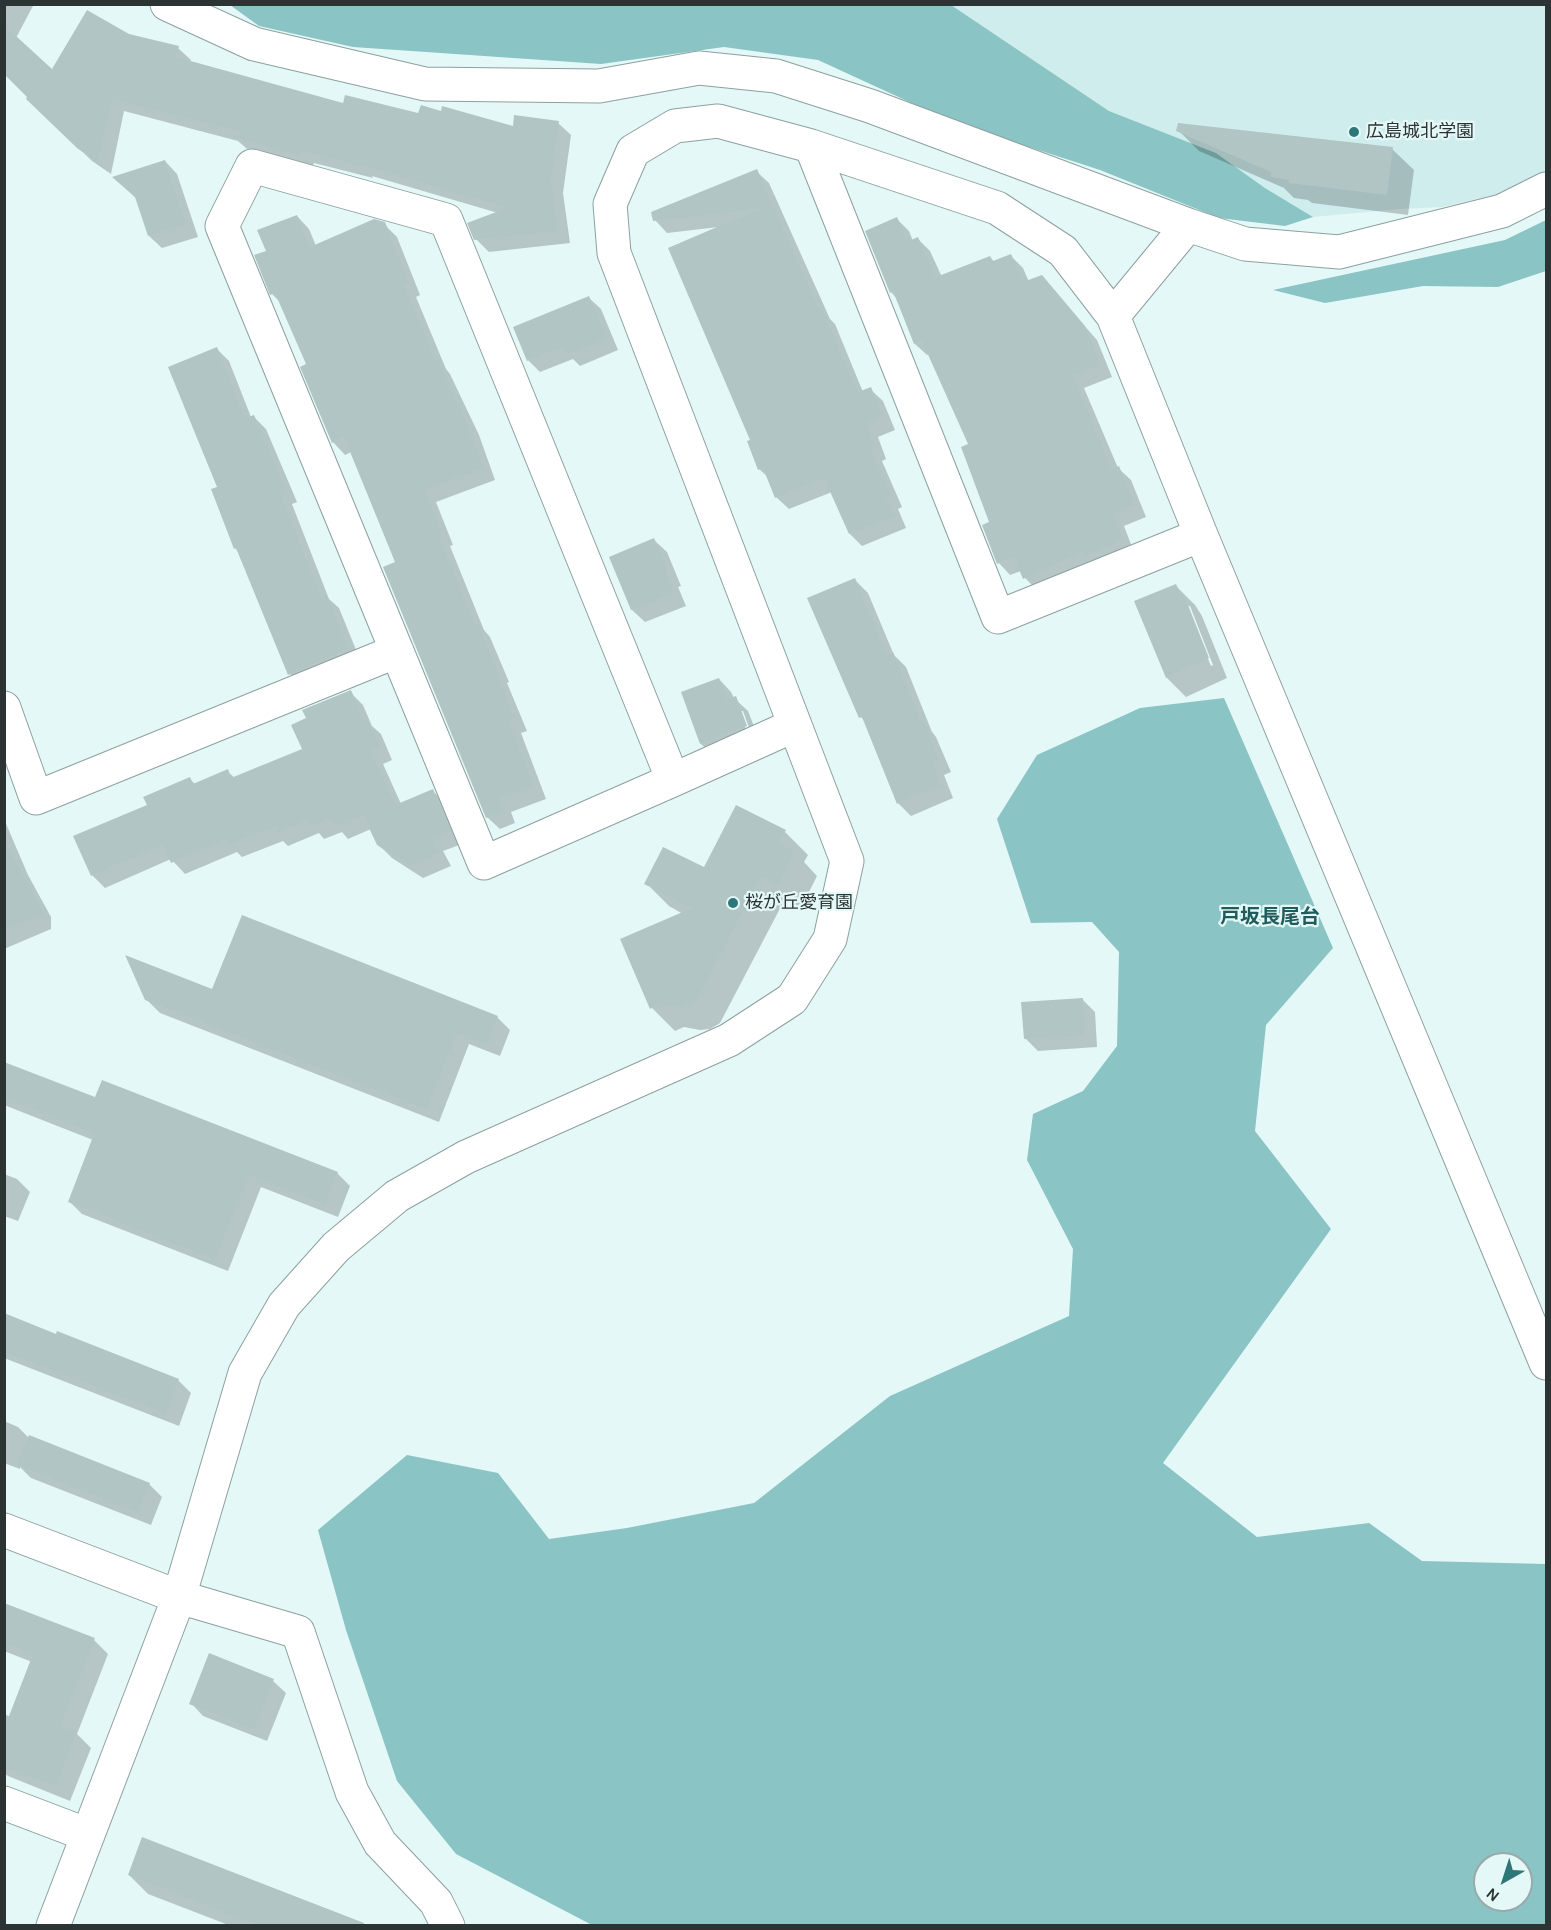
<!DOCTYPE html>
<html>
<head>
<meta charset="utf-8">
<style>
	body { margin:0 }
	#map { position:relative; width:1551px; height:1930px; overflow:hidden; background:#e4f8f8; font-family:Karla,sans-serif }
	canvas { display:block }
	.frame { position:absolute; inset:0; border:6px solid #2b3333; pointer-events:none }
	.north { position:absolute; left:1473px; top:1852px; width:60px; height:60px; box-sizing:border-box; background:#e4f8f8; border:2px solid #9aa9a9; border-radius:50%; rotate:219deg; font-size:16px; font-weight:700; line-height:24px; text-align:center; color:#2b3333 }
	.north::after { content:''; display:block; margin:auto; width:21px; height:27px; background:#2d7779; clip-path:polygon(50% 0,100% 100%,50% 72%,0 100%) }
</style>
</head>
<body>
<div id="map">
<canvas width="1551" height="1930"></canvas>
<div class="frame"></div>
<div class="north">N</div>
</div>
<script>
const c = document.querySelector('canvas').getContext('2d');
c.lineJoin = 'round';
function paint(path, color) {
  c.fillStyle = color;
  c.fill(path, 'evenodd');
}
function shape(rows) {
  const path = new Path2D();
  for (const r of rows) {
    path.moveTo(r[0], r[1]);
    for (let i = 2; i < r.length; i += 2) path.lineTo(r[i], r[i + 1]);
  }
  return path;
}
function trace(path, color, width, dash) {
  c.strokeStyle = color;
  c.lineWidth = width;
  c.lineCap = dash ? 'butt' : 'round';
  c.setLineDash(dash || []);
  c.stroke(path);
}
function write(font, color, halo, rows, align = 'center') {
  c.font = font + ' Karla,"Noto Sans JP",sans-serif';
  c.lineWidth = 4.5;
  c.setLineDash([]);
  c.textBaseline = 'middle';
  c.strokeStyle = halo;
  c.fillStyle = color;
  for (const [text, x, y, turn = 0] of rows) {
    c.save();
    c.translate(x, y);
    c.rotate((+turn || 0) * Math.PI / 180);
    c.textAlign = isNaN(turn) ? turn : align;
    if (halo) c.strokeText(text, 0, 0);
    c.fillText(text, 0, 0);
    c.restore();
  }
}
const built = shape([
	[951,5,1546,5,1546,174,1517,190,1442,207,1400,209,1313,217,1265,188,1216,153,1109,111]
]);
const forest = shape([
	[230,5,951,5,1109,111,1216,153,1265,188,1313,217,1285,226,1219,218,1100,170,955,123,818,60,724,47,601,64,353,47,259,26],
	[1546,220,1546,271,1498,287,1423,286,1325,303,1273,290,1505,240],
	[1224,698,1333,948,1266,1025,1255,1131,1331,1229,1163,1463,1257,1537,1369,1523,1422,1561,1546,1564,1546,1925,592,1925,456,1854,397,1781,346,1630,318,1530,407,1455,498,1473,549,1539,627,1528,754,1503,890,1396,1069,1316,1073,1249,1027,1160,1033,1114,1083,1091,1117,1046,1119,952,1092,922,1031,923,997,819,1037,755,1140,708],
	[1485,1864,1521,1864,1521,1900,1485,1900]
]);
const shadow = shape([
	[4,4,34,4,16,38,52,71,128,36,178,48,191,60,190,62,344,105,514,128,558,123,571,135,563,193,570,243,489,252,476,239,498,213,372,176,373,178,314,163,312,167,247,149,238,141,124,111,111,174,92,161,28,98,29,97,4,62],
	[1178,130,1392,149,1414,170,1408,215,1312,203,1308,200,1294,198,1284,188,1199,151],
	[165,161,177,174,198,237,162,248,149,236,137,199,115,178],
	[756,171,769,183,830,319,835,324,863,392,870,389,883,401,895,430,878,437,886,459,882,461,902,507,898,509,906,528,862,546,850,534,832,492,789,509,776,497,769,478,759,469,752,441,719,227,667,233,655,220],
	[297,216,309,229,316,246,384,224,397,237,420,295,416,297,446,369,450,374,479,435,495,480,436,502,453,545,450,546,484,630,490,637,509,682,507,683,527,731,521,733,546,799,511,812,515,823,500,829,487,817,397,563,351,452,345,455,333,442,307,365,280,302,272,294,268,252],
	[897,219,909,231,913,241,918,239,930,251,942,277,990,258,995,262,1011,256,1023,268,1029,282,1041,277,1097,340,1112,377,1084,388,1118,468,1131,480,1146,517,1124,526,1134,552,1037,590,1025,578,1021,571,1010,575,999,563,984,526,991,522,970,445,930,354,927,355,915,344,898,300,891,292],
	[589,298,601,309,618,350,580,366,573,359,540,372,528,360],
	[217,349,229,361,251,417,253,416,266,429,297,502,292,504,329,599,339,608,361,662,302,687,290,674,240,553,235,548,219,488],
	[654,540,667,552,681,586,678,587,686,606,645,622,632,610],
	[855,580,868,593,894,655,906,667,932,732,936,737,951,772,944,775,953,798,911,816,898,803,867,723,861,717,809,599],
	[1176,586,1195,605,1202,616,1227,678,1186,697,1167,678,1136,602],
	[1186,606,1190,606,1213,665,1211,666],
	[719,679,731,692,734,698,748,711,759,739,714,756,701,744],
	[739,711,743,711,751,733,748,734],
	[350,692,363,705,372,726,381,734,392,760,383,764,401,804,433,791,446,804,462,844,443,851,451,866,423,878,392,858,378,844,371,829,348,839,342,832,324,839,319,833,288,846,283,841,242,857,237,852,185,874,171,859,105,888,92,875,149,806,190,779,195,784,227,771,235,778,304,750,308,719],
	[4,819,28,875,51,917,51,929,4,949],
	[785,832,808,855,804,862,817,876,801,908,785,899,720,1023,710,1029,700,1030,684,1027,675,1031,652,1008,683,914,669,906,646,883,704,869],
	[213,991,497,1017,510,1030,500,1056,469,1044,439,1122,160,1013,146,999],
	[1082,999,1095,1012,1097,1047,1038,1051,1025,1038],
	[4,1064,96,1099,337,1173,350,1186,338,1217,261,1187,228,1271,82,1214,70,1202,93,1140,4,1105],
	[4,1174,17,1179,30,1192,18,1221,4,1216],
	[4,1315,178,1380,191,1393,179,1426,4,1358],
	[4,1421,18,1427,29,1438,149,1484,162,1497,151,1525,31,1478,20,1467,20,1469,4,1463],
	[4,1605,94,1640,108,1654,77,1734,91,1748,70,1801,8,1776,4,1773,4,1714,11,1717,32,1662,4,1651],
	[273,1681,286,1693,267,1741,203,1716,191,1703],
	[143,1839,366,1926,231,1926,148,1894,129,1875]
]);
const building = shape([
	[87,10,129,34,179,46,176,57,343,103,345,95,418,113,421,105,441,111,442,106,513,126,514,115,559,121,551,180,558,231,474,240,467,223,507,208,361,165,362,167,301,151,300,156,232,137,243,133,112,99,98,163,77,148,26,99,27,97,4,74,4,25,52,69],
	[1178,123,1393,147,1387,195,1289,183,1289,180,1271,177,1271,172,1176,131],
	[165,160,186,224,148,236,135,197,112,177],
	[757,169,820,311,823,310,858,392,871,387,883,417,867,424,875,446,871,448,891,494,886,496,895,516,849,534,824,478,775,498,763,468,758,470,747,441,750,440,668,248,759,209,653,221,651,212],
	[297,215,310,247,374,219,385,222,409,282,404,284,436,360,438,359,466,421,484,468,424,489,442,532,438,534,475,624,478,623,497,669,495,670,515,718,509,721,534,786,499,799,504,811,486,818,383,567,395,562,344,437,332,443,300,367,306,364,275,293,270,295,254,255,266,251,257,230],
	[897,217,906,238,910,236,911,240,918,237,936,277,990,256,993,261,1011,254,1023,282,1042,275,1085,326,1101,365,1073,376,1112,469,1119,466,1135,505,1113,514,1123,540,1085,556,1083,552,1023,579,1014,557,997,564,982,525,989,522,961,447,968,444,922,341,914,344,893,291,890,293,865,231],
	[589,296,608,338,567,355,563,347,527,361,513,327],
	[217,347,245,418,254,415,273,457,285,489,280,491,321,596,326,593,349,649,288,675,236,548,234,549,211,489,217,487,168,367],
	[654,538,669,573,666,575,674,593,631,610,609,557],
	[855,578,887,655,893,652,922,723,924,722,939,759,932,762,941,785,897,804,862,717,859,718,807,598],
	[1176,584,1181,595,1184,595,1209,658,1166,678,1134,601],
	[719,678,727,699,736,696,747,726,700,744,681,692],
	[351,690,364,722,368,720,380,747,371,751,395,805,433,789,451,831,432,838,439,853,409,866,377,845,363,815,334,827,331,818,310,827,308,820,274,834,278,826,228,845,226,839,171,863,163,845,91,876,73,836,147,805,143,797,190,777,193,784,228,769,231,778,302,749,291,725,306,718,302,710],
	[736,805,786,830,779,843,795,852,778,886,761,877,697,1000,681,1008,660,1004,650,1009,620,939,692,908,644,884,663,847,704,867],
	[4,839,44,914,4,931],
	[242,915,498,1016,487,1044,457,1033,427,1110,145,1000,125,955,212,989],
	[1083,998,1085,1035,1024,1039,1021,1002],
	[4,1062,95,1097,102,1080,338,1172,325,1205,249,1176,215,1260,68,1202,94,1134,4,1098],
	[4,1313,56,1334,57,1331,179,1379,166,1414,4,1352],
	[29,1435,150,1483,138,1513,16,1465],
	[4,1603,95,1638,61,1726,77,1732,56,1787,4,1767,4,1729,33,1654,4,1643],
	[209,1653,274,1679,254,1730,189,1704],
	[142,1837,364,1923,364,1926,259,1926,128,1875]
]);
const minor = shape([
	[167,4,254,44,425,84,599,86,699,68,776,76,870,106,1188,225,1245,244,1339,252,1502,211,1546,189],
	[811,146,998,617,1201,535],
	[1113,316,1188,225],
	[4,708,36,798,397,651],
	[673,780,446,220,252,166,222,226,484,863,673,780,795,725],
	[4,1530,179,1597,298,1632,352,1792,380,1843,436,1902,448,1926],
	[4,1803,88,1835],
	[53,1926,179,1597,245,1373,284,1305,336,1247,397,1196,466,1157,729,1040,792,999,830,939,847,861,614,253,610,204,633,151,675,126,718,121,811,146,997,208,1063,251,1113,316,1201,535,1546,1363]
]);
const markers = [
	[1354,132,6,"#2d7779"],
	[733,903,6,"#2d7779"]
];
const poiNames = [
	["広島城北学園",1366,132],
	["桜が丘愛育園",745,903]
];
const neighbourhoodNames = [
	["戸坂長尾台",1270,917]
];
paint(built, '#d0eded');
paint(forest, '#8ac4c4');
paint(shadow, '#0003');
paint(building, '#b2c5c5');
trace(minor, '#8da0a0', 35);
trace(minor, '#fff', 33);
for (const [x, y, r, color] of markers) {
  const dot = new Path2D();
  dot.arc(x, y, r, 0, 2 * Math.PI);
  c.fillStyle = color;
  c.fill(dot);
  trace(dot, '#e4f8f8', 2);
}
write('18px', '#2b3333', '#e4f8f8', poiNames, 'left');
write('bold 20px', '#215c5d', '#e4f8f8', neighbourhoodNames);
</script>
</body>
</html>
